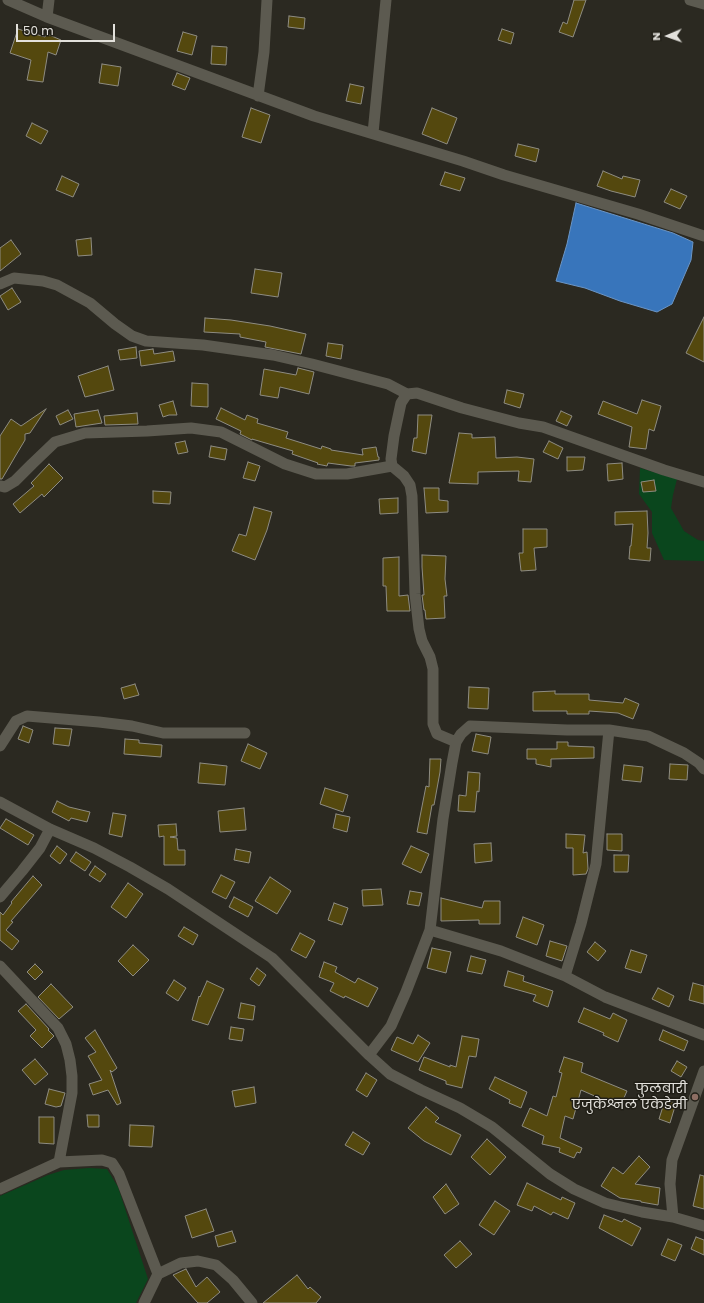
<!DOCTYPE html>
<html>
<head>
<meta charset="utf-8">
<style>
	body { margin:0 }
	#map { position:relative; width:704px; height:1303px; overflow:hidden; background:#2b2921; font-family:Poppins,sans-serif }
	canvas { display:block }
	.north { position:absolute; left:648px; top:16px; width:40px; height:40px; -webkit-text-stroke:3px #211f17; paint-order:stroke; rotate:268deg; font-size:11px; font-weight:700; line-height:16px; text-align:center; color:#e3e1dc }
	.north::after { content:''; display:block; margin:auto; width:14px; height:18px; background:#e3e1dc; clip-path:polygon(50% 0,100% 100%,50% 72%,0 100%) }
	.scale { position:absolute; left:16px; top:24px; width:99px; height:18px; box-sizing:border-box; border:2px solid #e3e1dc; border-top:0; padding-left:5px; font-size:12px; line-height:14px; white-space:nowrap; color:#e3e1dc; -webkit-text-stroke:3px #211f17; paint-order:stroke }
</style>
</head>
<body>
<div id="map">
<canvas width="704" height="1303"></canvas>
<div class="north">N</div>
<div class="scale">50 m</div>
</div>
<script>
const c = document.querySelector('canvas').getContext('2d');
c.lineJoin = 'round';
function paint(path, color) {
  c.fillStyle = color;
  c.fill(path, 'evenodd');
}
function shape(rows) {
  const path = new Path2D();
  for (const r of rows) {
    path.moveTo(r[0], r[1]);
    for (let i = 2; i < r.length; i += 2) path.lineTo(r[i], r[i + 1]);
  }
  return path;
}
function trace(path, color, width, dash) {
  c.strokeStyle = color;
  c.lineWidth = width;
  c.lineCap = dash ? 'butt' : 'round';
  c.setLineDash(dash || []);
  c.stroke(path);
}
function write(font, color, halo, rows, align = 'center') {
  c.font = font + ' Poppins,"Noto Sans Devanagari",sans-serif';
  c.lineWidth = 3;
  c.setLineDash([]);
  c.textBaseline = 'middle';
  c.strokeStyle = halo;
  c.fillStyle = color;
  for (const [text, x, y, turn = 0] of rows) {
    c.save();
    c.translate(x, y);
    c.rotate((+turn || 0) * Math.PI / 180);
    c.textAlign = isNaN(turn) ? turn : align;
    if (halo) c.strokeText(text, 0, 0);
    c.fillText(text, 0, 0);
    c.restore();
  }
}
const green = shape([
	[640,468,677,479,673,495,671,508,684,531,698,540,704,541,704,561,664,560,652,533,652,512,639,494],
	[89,1168,107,1169,118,1187,148,1279,136,1303,0,1303,0,1196,48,1175,64,1170]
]);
const water = shape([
	[576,203,673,233,693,242,691,260,672,304,657,312,620,301,585,288,556,281,567,244,576,203]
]);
const building = shape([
	[574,0,586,0,573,37,559,32,563,22,567,24,574,0],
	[289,16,305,18,304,29,288,27,289,16],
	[18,29,45,37,47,34,61,40,56,55,48,52,43,82,27,80,31,60,10,53,18,29],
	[502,29,514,33,511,44,498,40,502,29],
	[183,32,197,36,192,55,177,51,183,32],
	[212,46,227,47,226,65,211,64,212,46],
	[102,64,121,67,118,86,99,83,102,64],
	[177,73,190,78,185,90,172,85,177,73],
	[350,84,364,87,361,104,346,101,350,84],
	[251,108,270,115,261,143,242,137,251,108],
	[432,108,457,118,447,144,422,134,432,108],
	[32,123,48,131,41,144,26,136,32,123],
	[518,144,539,149,536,162,515,156,518,144],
	[603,171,622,179,623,176,640,180,635,197,611,191,597,186,603,171],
	[445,172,465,178,460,191,440,185,445,172],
	[62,176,79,184,73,197,56,190,62,176],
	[671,189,687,196,680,209,664,202,671,189],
	[91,238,92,255,78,256,76,240,91,238],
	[11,240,21,254,0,271,0,248,11,240],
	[255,269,282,273,278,297,251,293,255,269],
	[12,288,21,302,8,310,0,296,12,288],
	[704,317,704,362,686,353,704,317],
	[205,318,231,320,270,326,306,334,301,354,265,347,266,342,240,337,240,334,204,332,205,318],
	[328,343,343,345,341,359,326,356,328,343],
	[136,347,137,358,120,360,118,350,136,347],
	[153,349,154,354,173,351,175,361,141,366,139,351,153,349],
	[108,366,114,390,85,397,78,376,108,366],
	[298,368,314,372,309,394,280,387,278,398,260,395,264,369,296,375,298,368],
	[192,383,208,384,208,407,191,406,192,383],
	[507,390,524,394,520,408,504,403,507,390],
	[642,400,661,406,654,431,649,429,646,449,629,447,632,427,598,414,603,401,637,414,642,400],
	[173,401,177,415,169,415,163,417,159,405,173,401],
	[221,408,245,420,247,415,258,419,257,423,288,432,286,438,321,449,322,446,331,449,331,450,363,455,362,449,376,447,378,457,379,457,379,460,355,463,355,466,351,466,328,463,327,466,317,464,318,463,292,454,293,451,252,439,252,440,240,434,241,431,216,419,221,408],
	[46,409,30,433,25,434,25,440,16,455,2,479,0,479,0,436,11,419,21,426,46,409],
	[68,410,73,419,60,425,56,416,68,410],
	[98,410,102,423,76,427,74,414,98,410],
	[561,411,572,416,567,426,556,421,561,411],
	[137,413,138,424,105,425,104,416,137,413],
	[418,415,432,415,426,454,412,451,414,438,417,438,418,415],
	[459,433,472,434,472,438,495,437,496,458,517,457,534,459,531,482,518,481,519,471,478,472,478,484,449,483,459,433],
	[185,441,188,452,178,454,175,443,185,441],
	[549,441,563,448,558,459,543,452,549,441],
	[211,446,227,449,225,460,209,457,211,446],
	[567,457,585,457,583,470,567,471,567,457],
	[248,462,260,466,255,481,243,478,248,462],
	[622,463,623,479,608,481,607,464,622,463],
	[49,464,63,478,44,497,42,494,20,513,13,504,34,486,31,483,49,464],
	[654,480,656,491,643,492,641,482,654,480],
	[424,488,439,488,439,500,448,501,448,512,426,513,424,488],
	[153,491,171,492,170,504,153,503,153,491],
	[398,498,398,513,380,514,379,499,398,498],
	[254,507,272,512,267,530,255,560,232,551,239,534,246,536,254,507],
	[647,511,648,533,647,548,651,548,650,561,629,559,630,546,631,546,633,524,615,525,615,512,647,511],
	[523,529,547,529,547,547,534,548,536,570,521,571,519,553,523,553,523,529],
	[422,555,446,556,445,579,447,596,444,596,445,618,426,619,425,610,424,610,422,595,424,595,422,567,422,555],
	[399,557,399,596,408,595,410,611,387,611,386,586,383,586,383,558,399,557],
	[135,684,139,695,124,699,121,688,135,684],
	[469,687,489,688,488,709,468,708,469,687],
	[555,691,555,694,589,694,589,700,623,703,625,698,639,704,633,719,618,713,589,711,589,714,567,714,567,711,533,711,533,692,555,691],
	[23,726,33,730,29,743,18,739,23,726],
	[55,728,72,729,69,746,53,744,55,728],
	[476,734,491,737,488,754,472,751,476,734],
	[125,739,139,740,139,743,162,745,161,757,124,754,125,739],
	[557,742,568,742,568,746,594,747,594,758,551,759,551,767,536,764,536,759,527,759,527,749,557,749,557,742],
	[248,744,267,753,260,769,241,761,248,744],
	[430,759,441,759,440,772,434,805,432,805,427,834,417,832,426,786,429,787,430,759],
	[200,763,227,766,225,785,198,783,200,763],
	[670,764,688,765,687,780,669,779,670,764],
	[624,765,643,767,641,782,622,780,624,765],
	[468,772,480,773,479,792,477,791,475,812,458,811,459,795,466,796,468,772],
	[325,788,348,795,343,812,320,804,325,788],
	[57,801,69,807,90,812,87,822,71,818,69,821,52,812,57,801],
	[244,808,246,830,220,832,218,811,244,808],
	[113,813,126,815,122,837,109,834,113,813],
	[336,814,350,817,347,832,333,828,336,814],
	[6,819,34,835,28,845,0,828,6,819],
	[176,824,177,836,170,837,177,838,178,850,185,850,185,865,164,865,164,836,159,837,158,825,176,824],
	[566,834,585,835,583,853,587,852,588,869,586,874,573,875,573,848,566,848,566,834],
	[607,834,622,834,622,851,607,850,607,834],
	[491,843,492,861,475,863,474,844,491,843],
	[57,846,67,854,60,864,50,856,57,846],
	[411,846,429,854,421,873,402,864,411,846],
	[236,849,251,852,249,863,234,860,236,849],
	[76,852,91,862,85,871,70,861,76,852],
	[614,855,629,855,628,872,614,872,614,855],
	[95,866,106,874,100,882,89,875,95,866],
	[221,875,235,882,226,899,212,892,221,875],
	[33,876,42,885,11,921,13,922,6,930,19,941,12,950,0,940,0,912,3,915,12,903,11,902,33,876],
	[270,877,291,891,277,914,255,901,270,877],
	[128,883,143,894,126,918,111,907,128,883],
	[381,889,383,905,363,906,362,890,381,889],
	[410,891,422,893,419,906,407,904,410,891],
	[234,897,253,907,248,917,229,907,234,897],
	[441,898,482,908,484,901,500,901,500,924,479,924,479,920,441,921,441,898],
	[334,903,348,908,342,925,328,920,334,903],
	[523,917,544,925,537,945,516,937,523,917],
	[184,927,198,935,193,945,178,936,184,927],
	[300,933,315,941,306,958,291,950,300,933],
	[550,941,567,946,562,961,546,956,550,941],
	[595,942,606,951,598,961,587,952,595,942],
	[133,945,149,960,133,976,118,961,133,945],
	[432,948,451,952,446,973,427,968,432,948],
	[631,950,647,955,641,973,625,968,631,950],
	[471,956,486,960,482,974,467,971,471,956],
	[324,962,337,967,335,972,355,983,358,978,378,988,368,1007,345,996,344,998,330,991,334,983,319,977,324,962],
	[35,964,43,972,35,980,27,972,35,964],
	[257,968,266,975,259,986,250,979,257,968],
	[508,971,524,976,523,981,553,991,548,1007,533,1001,536,995,504,986,508,971],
	[174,980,186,988,178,1001,166,993,174,980],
	[207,981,224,989,208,1025,192,1020,199,996,200,997,207,981],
	[693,983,704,986,704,1004,689,1000,693,983],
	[51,984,73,1007,59,1019,38,997,51,984],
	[658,988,674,996,669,1007,652,999,658,988],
	[241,1003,255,1006,253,1020,238,1018,241,1003],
	[26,1004,49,1029,48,1030,54,1036,42,1048,30,1036,36,1030,18,1011,26,1004],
	[584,1008,610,1019,613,1013,627,1020,618,1042,603,1035,604,1033,578,1022,584,1008],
	[231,1027,244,1029,242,1041,229,1039,231,1027],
	[95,1030,117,1068,112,1072,110,1070,121,1103,117,1105,108,1090,93,1095,89,1084,102,1080,88,1056,96,1052,85,1038,95,1030],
	[663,1030,688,1041,684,1051,659,1040,663,1030],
	[418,1035,430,1043,418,1062,391,1050,397,1037,413,1044,418,1035],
	[462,1036,479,1039,476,1057,469,1056,462,1088,446,1084,446,1081,419,1070,424,1057,450,1067,450,1065,456,1067,462,1036],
	[564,1057,583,1063,581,1072,627,1091,620,1107,581,1090,573,1119,565,1116,560,1138,582,1148,580,1153,577,1152,574,1158,559,1152,560,1148,542,1144,544,1136,522,1126,530,1108,547,1116,553,1096,556,1097,562,1073,559,1072,564,1057],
	[35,1059,48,1074,35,1085,22,1070,35,1059],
	[677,1061,687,1067,681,1077,671,1071,677,1061],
	[366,1073,377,1080,367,1097,356,1090,366,1073],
	[495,1077,527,1092,521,1108,509,1103,510,1100,489,1089,495,1077],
	[254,1087,256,1103,235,1107,232,1091,254,1087],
	[49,1089,65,1093,61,1106,56,1107,45,1104,49,1089],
	[665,1100,676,1103,670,1123,659,1119,665,1100],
	[426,1107,439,1118,435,1122,461,1135,451,1155,424,1141,408,1128,426,1107],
	[87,1115,99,1115,99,1127,88,1127,87,1115],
	[39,1117,54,1117,54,1144,39,1143,39,1117],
	[130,1125,154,1126,152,1147,129,1146,130,1125],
	[353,1132,370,1143,363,1155,345,1145,353,1132],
	[487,1139,506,1157,490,1175,471,1157,487,1139],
	[639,1156,650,1167,635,1184,660,1188,658,1205,641,1202,641,1201,620,1198,601,1186,613,1167,623,1174,639,1156],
	[700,1175,704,1176,704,1209,693,1206,700,1175],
	[527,1183,561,1200,562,1197,575,1203,568,1219,553,1212,551,1215,534,1206,532,1211,517,1205,527,1183],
	[446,1184,459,1204,445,1214,433,1197,446,1184],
	[495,1201,510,1211,494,1235,479,1225,495,1201],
	[206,1209,214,1231,192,1238,185,1216,206,1209],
	[604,1215,622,1222,624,1219,641,1228,632,1246,599,1228,604,1215],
	[232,1231,236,1242,218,1247,215,1236,232,1231],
	[696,1237,704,1240,704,1255,691,1249,696,1237],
	[668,1239,682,1245,675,1261,661,1255,668,1239],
	[460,1241,472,1254,456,1268,444,1255,460,1241],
	[186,1269,196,1287,207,1277,220,1292,207,1303,198,1303,173,1275,186,1269],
	[297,1275,308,1289,310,1287,321,1297,316,1303,263,1303,297,1275]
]);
const minor = shape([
	[8,0,47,17,314,116,463,161,504,175,638,214,704,236],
	[690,0,704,4],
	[47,17,49,0],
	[258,96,264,52,267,0],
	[373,133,386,0],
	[0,284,14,278,43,281,57,285,90,303,115,324,132,336,146,341,203,345,273,355,312,364,388,384,407,394,417,393,462,408,519,423,543,427,664,470,704,482],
	[407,394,401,403,394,436,391,459,392,466,404,476,410,485,412,496,415,594,419,629,422,641,430,657,433,669,433,724,437,734,456,742,452,763,443,819,430,930],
	[0,486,5,487,15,481,32,464,55,442,85,433,147,431,191,428,221,432,285,464,316,474,347,474,392,466],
	[456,742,461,734,470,726,567,730,609,730,648,736,684,753,699,763,704,769],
	[0,746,16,721,27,716,99,722,132,726,163,733,245,733],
	[0,802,50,829,94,848,130,867,168,889,272,958,369,1055,390,1074,421,1090,460,1108,492,1127,550,1174,574,1189,605,1203,642,1212,673,1217,704,1226],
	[0,897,22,871,40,848,50,829],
	[0,966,58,1028,66,1044,70,1060,72,1076,72,1093,59,1162,0,1189],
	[565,976,581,924,596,864,609,730],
	[369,1055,391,1026,406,992,430,930,501,951,565,976,605,997,704,1035],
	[59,1162,102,1160,112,1163,119,1174,158,1274,144,1303],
	[673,1217,670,1184,672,1160,704,1071],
	[158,1274,181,1263,198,1261,216,1265,233,1280,252,1303]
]);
const markers = [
	[695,1097,4,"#8d6e63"]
];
const poiNames = [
	["फुलबारी",687,1089],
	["एजुकेश्नल एकेडेमी",687,1105]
];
paint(green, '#0a461d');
paint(water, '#3875bb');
trace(water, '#6b95c5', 1);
paint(building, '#54480e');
trace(building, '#8e8c82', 1);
trace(minor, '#5c5a50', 11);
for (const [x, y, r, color] of markers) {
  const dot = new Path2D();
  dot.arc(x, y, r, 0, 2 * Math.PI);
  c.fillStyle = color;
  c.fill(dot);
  trace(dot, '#211f17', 1.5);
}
write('14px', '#e3e1dc', '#211f17', poiNames, 'right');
</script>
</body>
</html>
